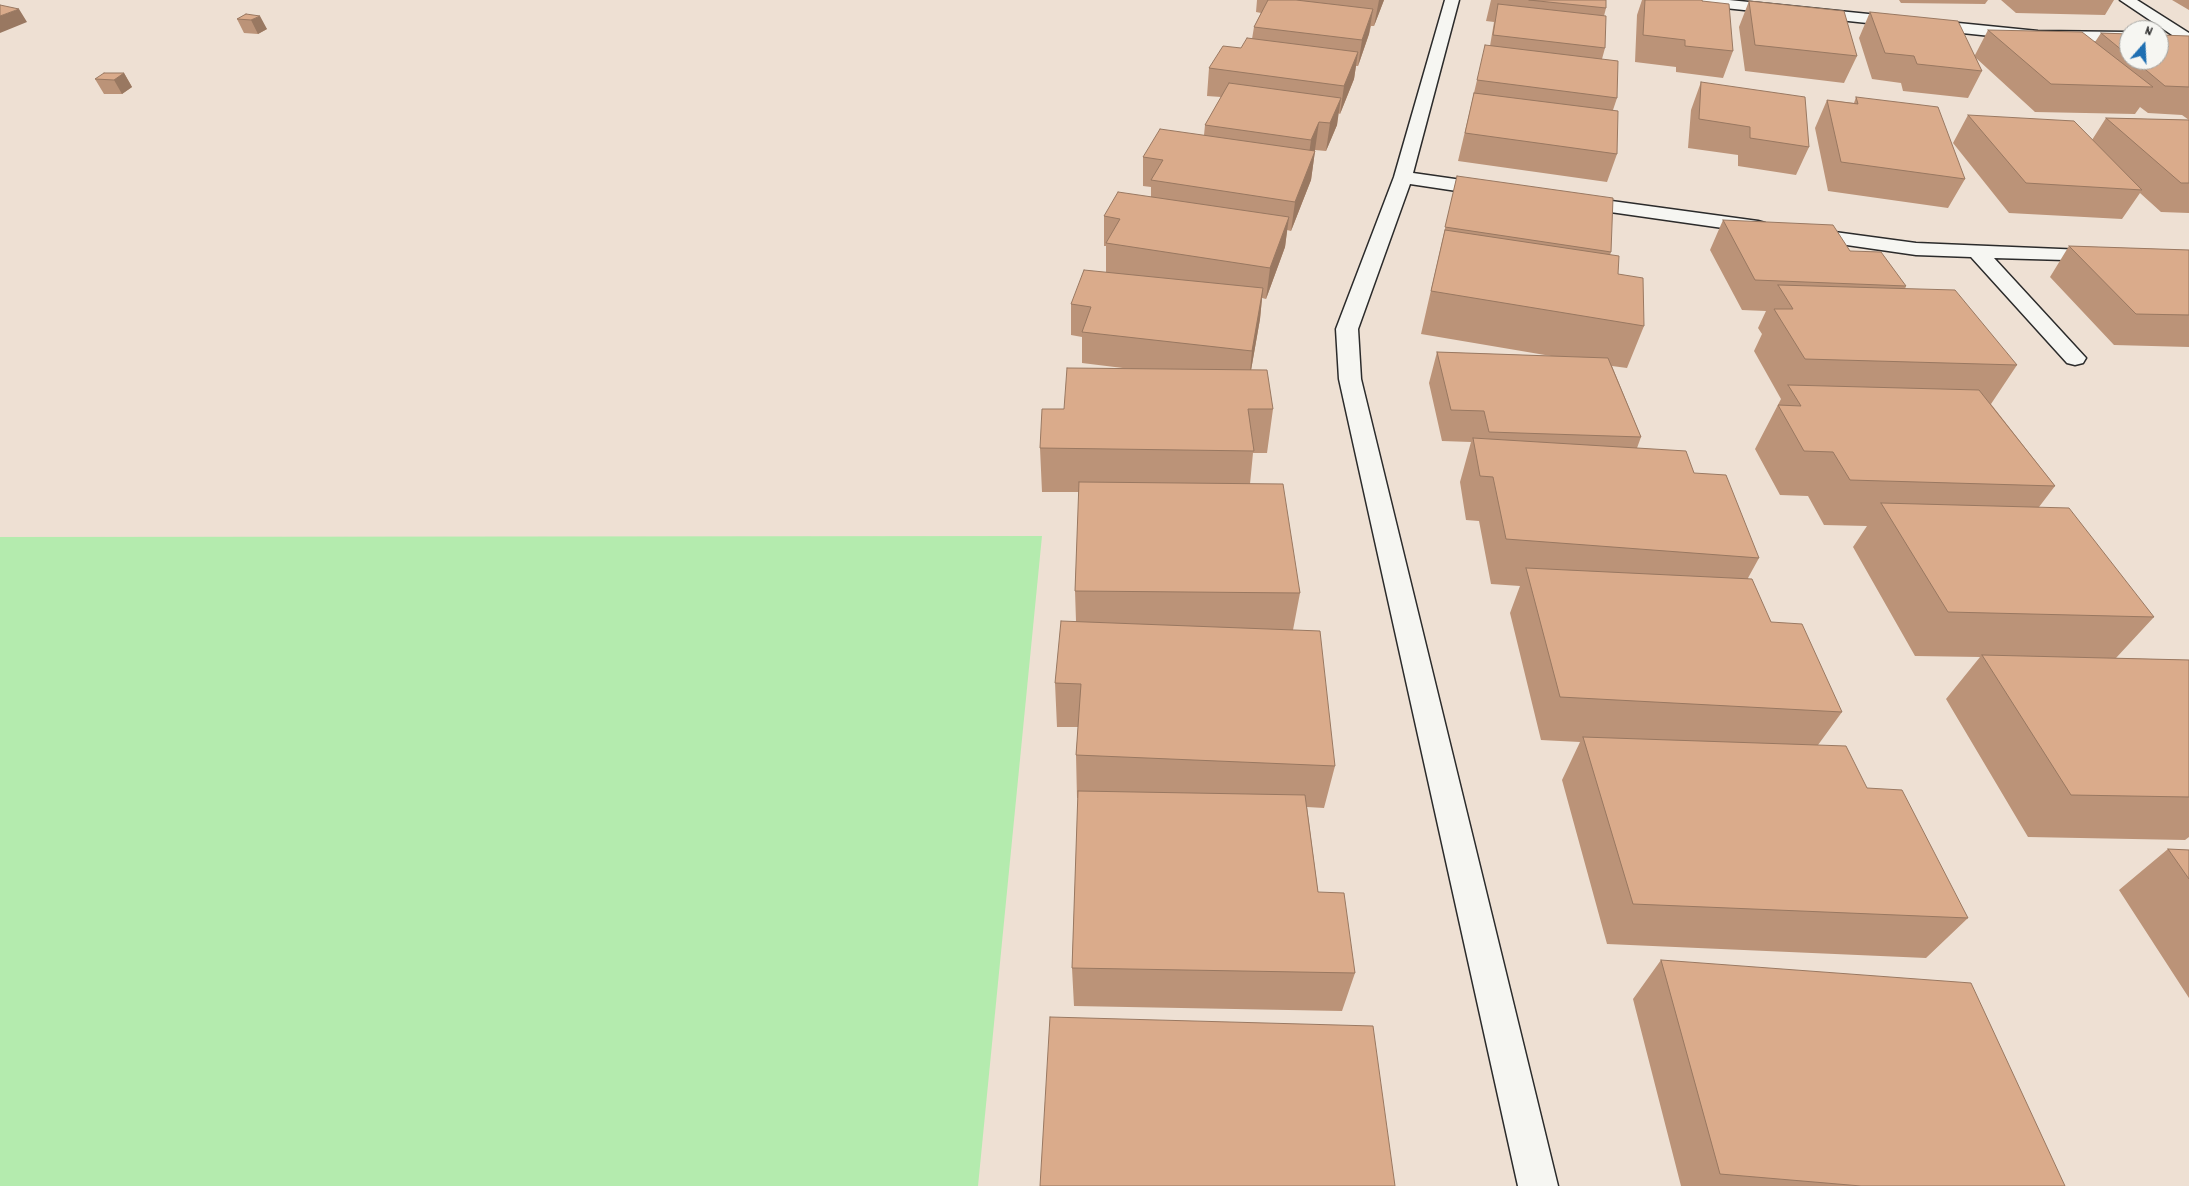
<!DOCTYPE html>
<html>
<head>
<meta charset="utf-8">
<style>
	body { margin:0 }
	#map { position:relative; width:2189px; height:1186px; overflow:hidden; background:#eee0d3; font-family:Dekko,sans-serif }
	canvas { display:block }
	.north { position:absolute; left:2119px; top:20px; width:50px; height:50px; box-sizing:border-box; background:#f6f6f2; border:1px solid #a5a5a2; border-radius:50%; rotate:19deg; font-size:14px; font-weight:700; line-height:20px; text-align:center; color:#2b2b2b }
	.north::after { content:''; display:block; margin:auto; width:18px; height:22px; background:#1f6fb2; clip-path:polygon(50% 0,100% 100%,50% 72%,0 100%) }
</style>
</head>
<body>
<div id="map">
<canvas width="2189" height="1186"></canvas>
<div class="north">N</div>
</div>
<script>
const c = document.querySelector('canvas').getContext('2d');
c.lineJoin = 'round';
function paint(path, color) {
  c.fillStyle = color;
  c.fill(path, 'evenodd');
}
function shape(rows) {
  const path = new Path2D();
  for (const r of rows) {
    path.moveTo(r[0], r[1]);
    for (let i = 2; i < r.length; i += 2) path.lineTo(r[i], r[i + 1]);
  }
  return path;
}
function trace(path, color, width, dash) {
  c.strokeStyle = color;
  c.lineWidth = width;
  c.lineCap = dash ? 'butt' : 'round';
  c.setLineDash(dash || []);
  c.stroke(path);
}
const green = shape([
	[1042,536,978,1186,0,1186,0,537]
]);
const minor = shape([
	[1445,0,1459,0,1413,173,1490,184,1497,186,1499,190,1497,194,1490,196,1410,184,1358,329,1361,379,1558,1186,1518,1186,1339,379,1336,329,1394,177,1445,0],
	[1680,0,1729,0,2038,31,2129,32,2129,42,2038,41,1687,4,1680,0],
	[2120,0,2137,0,2189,33,2189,45,2184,43,2120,0],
	[1575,196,1758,221,1765,223,1768,227,1765,231,1758,233,1568,206,1566,202,1568,198,1575,196],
	[1805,228,1916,243,2108,251,2111,255,2108,259,2101,261,1994,258,2086,358,2083,363,2075,365,2067,363,1971,257,1916,255,1798,238,1795,234,1798,230,1805,228]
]);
const wall = shape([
	[1257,0,1384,0,1374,26,1371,26,1369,34,1358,66,1356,66,1354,79,1340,114,1338,113,1337,125,1326,151,1315,150,1315,151,1311,180,1291,231,1287,230,1285,247,1266,299,1262,298,1260,319,1251,370,1273,409,1267,453,1253,453,1250,484,1300,593,1293,630,1335,766,1324,808,1307,807,1318,892,1355,973,1342,1011,1074,1006,1072,968,1078,798,1077,798,1076,755,1078,727,1057,727,1055,683,1076,621,1075,591,1079,492,1042,492,1040,448,1064,409,1131,369,1082,363,1082,337,1071,335,1071,304,1106,272,1106,246,1104,246,1104,216,1151,197,1151,187,1143,186,1143,157,1204,135,1205,125,1221,97,1207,96,1209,68,1241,48,1252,39,1254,27,1261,13,1256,12],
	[1491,0,1606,0,1606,8,1604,16,1605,48,1602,59,1617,98,1613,110,1617,154,1607,182,1458,161,1477,80,1490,46,1494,22,1486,21],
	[1642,0,1702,0,1733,51,1723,78,1676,72,1676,67,1635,62,1637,15],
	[1899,0,1988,0,1985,4,1901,3],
	[2001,0,2114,0,2105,15,2016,13],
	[2172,0,2189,0,2189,10],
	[1749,1,1857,56,1844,83,1745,71,1739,27],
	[1870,12,1975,55,1988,30,2095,42,2101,33,2129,34,2129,60,2159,60,2189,36,2189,120,2182,115,2148,113,2140,107,2135,114,2035,112,1976,58,1982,71,1968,98,1903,91,1901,83,1872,79,1859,38],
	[246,14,267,29,258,34,244,33,237,19],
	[124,73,132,87,122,94,104,94,95,79],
	[1701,82,1809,147,1796,175,1738,166,1738,155,1688,148,1691,110],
	[1856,97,1965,179,1948,208,1828,191,1815,128,1827,100,1854,103],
	[1968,115,2092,140,2106,118,2189,120,2189,213,2161,212,2140,193,2122,219,2009,213,1953,143],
	[1457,176,1611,252,1610,255,1618,274,1644,326,1627,368,1612,366,1641,437,1637,448,1694,473,1759,558,1748,578,1771,622,1842,712,1818,745,1867,788,1968,918,1926,958,1607,944,1562,780,1580,742,1541,740,1510,613,1520,586,1491,584,1479,521,1466,520,1460,482,1471,442,1442,441,1429,383,1437,352,1551,356,1421,334],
	[1723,220,1850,251,1906,286,1905,289,2017,365,1991,404,2055,486,2039,507,2154,617,2116,658,2189,660,2189,837,2185,840,2028,837,1946,699,1980,657,1915,656,1853,547,1867,526,1824,525,1808,496,1780,495,1755,449,1781,399,1754,351,1762,334,1758,328,1766,311,1742,310,1710,250],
	[2069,246,2189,250,2189,347,2114,345,2050,277],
	[2168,849,2189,850,2189,998,2119,890],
	[1661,960,2065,1186,1681,1186,1633,999]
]);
const shadedWall = shape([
	[1379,0,1384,0,1374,26],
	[19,9,27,22,0,33,0,16],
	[1373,9,1369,34,1358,66,1362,40],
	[260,16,267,29,258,34,251,20],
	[1358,52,1354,79,1340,114,1344,86],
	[124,73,132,87,122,94,114,80],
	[1341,98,1337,125,1326,151,1330,123],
	[1319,122,1315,150,1307,169,1311,140],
	[1315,151,1311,180,1291,231,1295,202],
	[1289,217,1285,247,1266,299,1270,268],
	[1263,288,1260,319,1249,382,1252,351]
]);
const building = shape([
	[1268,0,1296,0,1373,9,1362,40,1254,27,1268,0],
	[1529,0,1606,0,1606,8,1529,0],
	[1645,0,1702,0,1702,1,1729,4,1733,51,1685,46,1685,40,1643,35,1645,0],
	[1749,1,1844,11,1857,56,1755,45,1749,1],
	[1498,4,1606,16,1605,48,1493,35,1498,4],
	[0,5,19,9,0,16,0,5],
	[1870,12,1958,21,1982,71,1917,64,1914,56,1885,53,1870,12],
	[246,14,260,16,251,20,237,19,246,14],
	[1988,30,2082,32,2153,87,2051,84,1988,30],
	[2101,33,2129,34,2129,56,2101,33],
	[2159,35,2189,36,2189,87,2165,86,2134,60,2159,60,2159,35],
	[1247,38,1358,52,1344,86,1209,68,1223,46,1241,48,1247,38],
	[1485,45,1618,61,1617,98,1477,80,1485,45],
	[104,73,124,73,114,80,95,79,104,73],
	[1701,82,1805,97,1809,147,1750,138,1750,127,1699,119,1701,82],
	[1229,83,1341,98,1330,123,1319,122,1311,140,1205,125,1229,83],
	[1474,93,1618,111,1617,154,1465,133,1474,93],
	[1856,97,1938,107,1965,179,1841,162,1827,100,1858,104,1856,97],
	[1968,115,2074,121,2142,190,2026,183,1968,115],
	[2106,118,2189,120,2189,183,2181,183,2106,118],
	[1160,129,1315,151,1295,202,1151,180,1163,160,1143,157,1160,129],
	[1457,176,1613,198,1611,252,1445,227,1457,176],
	[1118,192,1289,217,1270,268,1106,243,1120,219,1104,216,1118,192],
	[1723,220,1833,225,1850,251,1881,252,1906,286,1755,280,1723,220],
	[1445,230,1619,256,1618,274,1643,278,1644,326,1431,291,1445,230],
	[2069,246,2189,250,2189,315,2136,314,2069,246],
	[1084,270,1263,288,1252,351,1082,332,1091,307,1071,304,1084,270],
	[1778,285,1955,290,2017,365,1805,359,1774,309,1793,309,1778,285],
	[1437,352,1608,358,1641,437,1489,432,1484,411,1451,410,1437,352],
	[1067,368,1267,370,1273,409,1248,409,1254,451,1040,448,1042,409,1064,409,1067,368],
	[1788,385,1979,390,2055,486,1850,480,1833,452,1804,451,1778,405,1801,406,1788,385],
	[1473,438,1686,451,1694,473,1726,475,1759,558,1506,539,1493,477,1480,476,1473,438],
	[1079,482,1283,484,1300,593,1075,591,1079,482],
	[1881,503,2069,508,2154,617,1948,612,1881,503],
	[1526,568,1752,579,1771,622,1802,624,1842,712,1560,697,1526,568],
	[1061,621,1320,631,1335,766,1076,755,1081,684,1055,683,1061,621],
	[1982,655,2189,660,2189,797,2071,795,1982,655],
	[1583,737,1846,746,1867,788,1902,790,1968,918,1633,904,1583,737],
	[1078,791,1305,795,1318,892,1344,893,1355,973,1072,968,1078,791],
	[2168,849,2189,850,2189,879,2168,849],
	[1661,960,1971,983,2065,1186,1861,1186,1720,1174,1661,960],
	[1050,1017,1373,1026,1395,1186,1040,1186,1050,1017]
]);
paint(green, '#b4ebae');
trace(minor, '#2b2b2b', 3);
paint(minor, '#f6f6f2');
paint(wall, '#bb9378');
paint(shadedWall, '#997861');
paint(building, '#daab8b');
trace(building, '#997861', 1);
</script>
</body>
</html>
